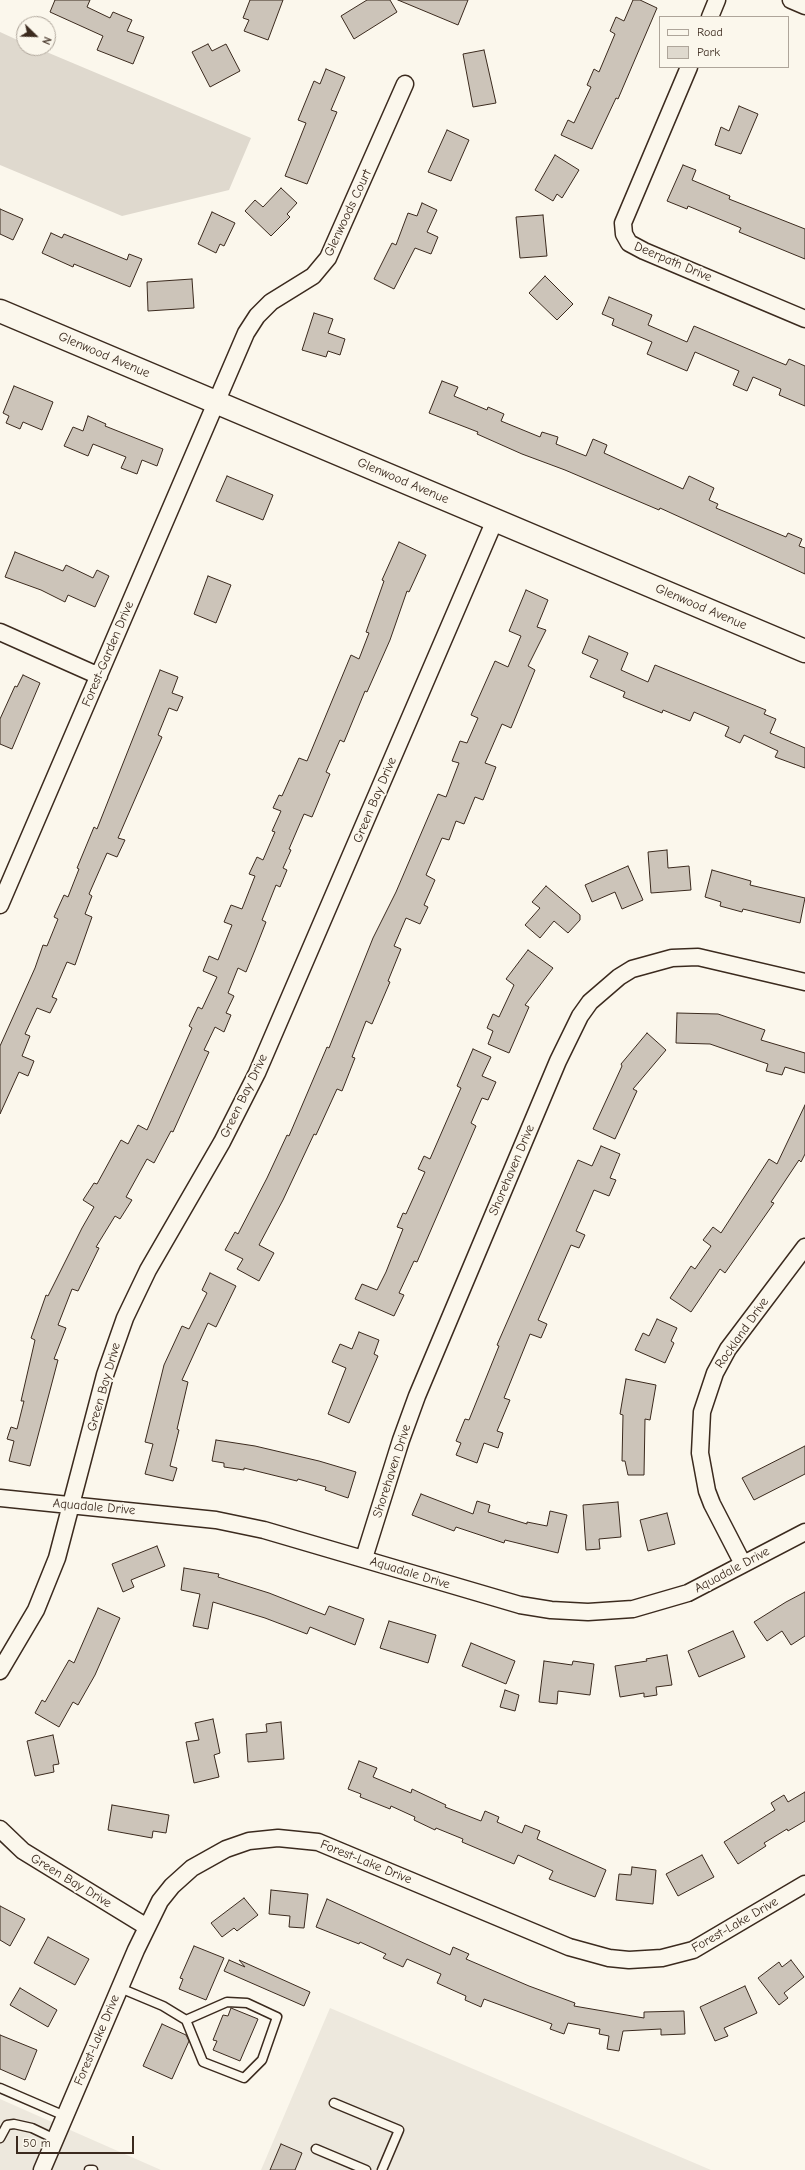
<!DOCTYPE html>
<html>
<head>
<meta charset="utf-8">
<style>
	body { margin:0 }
	#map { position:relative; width:805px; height:2170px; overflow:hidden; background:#fbf7ec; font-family:"Comic Neue",sans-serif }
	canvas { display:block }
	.legend { position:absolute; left:659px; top:16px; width:130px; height:52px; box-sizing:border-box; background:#fbf7ec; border:1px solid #aea59a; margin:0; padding:5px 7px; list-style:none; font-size:12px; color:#3b2a1e }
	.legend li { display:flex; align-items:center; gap:8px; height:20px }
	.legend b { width:20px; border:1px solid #aea59a }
	.north { position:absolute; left:16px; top:16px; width:40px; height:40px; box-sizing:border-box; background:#fbf7ec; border:1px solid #aea59a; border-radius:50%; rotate:113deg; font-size:11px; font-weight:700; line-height:16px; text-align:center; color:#3b2a1e }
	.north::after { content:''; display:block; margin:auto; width:14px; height:18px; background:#3b2a1e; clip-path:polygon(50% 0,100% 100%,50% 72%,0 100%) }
	.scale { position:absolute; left:16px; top:2136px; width:118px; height:18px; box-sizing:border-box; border:2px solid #3b2a1e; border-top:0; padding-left:5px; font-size:12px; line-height:14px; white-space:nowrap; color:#3b2a1e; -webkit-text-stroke:3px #fbf7ec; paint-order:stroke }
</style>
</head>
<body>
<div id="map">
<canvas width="805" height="2170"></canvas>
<ul class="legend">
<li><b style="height:5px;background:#fbf7ec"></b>Road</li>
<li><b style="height:11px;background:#dfd9ce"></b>Park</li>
</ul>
<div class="north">N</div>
<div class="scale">50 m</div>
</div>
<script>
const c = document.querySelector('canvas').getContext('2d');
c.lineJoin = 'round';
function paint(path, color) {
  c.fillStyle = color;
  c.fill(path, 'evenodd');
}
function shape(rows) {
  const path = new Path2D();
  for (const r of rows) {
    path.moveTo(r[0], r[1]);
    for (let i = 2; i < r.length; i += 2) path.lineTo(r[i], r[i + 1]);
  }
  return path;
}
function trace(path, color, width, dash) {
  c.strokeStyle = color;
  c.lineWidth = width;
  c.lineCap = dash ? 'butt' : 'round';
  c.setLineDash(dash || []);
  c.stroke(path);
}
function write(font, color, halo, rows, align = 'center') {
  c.font = font + ' "Comic Neue",sans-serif';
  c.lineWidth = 4;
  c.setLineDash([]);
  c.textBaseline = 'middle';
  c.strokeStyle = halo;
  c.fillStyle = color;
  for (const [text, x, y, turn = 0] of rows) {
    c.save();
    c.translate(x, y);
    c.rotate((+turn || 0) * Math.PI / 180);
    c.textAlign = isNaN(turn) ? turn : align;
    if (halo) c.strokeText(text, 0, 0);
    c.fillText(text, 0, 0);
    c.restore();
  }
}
const built = shape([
	[330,2008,711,2170,261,2170],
	[0,2099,61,2126,161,2170,0,2170]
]);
const green = shape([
	[0,32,24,43,24,48,37,48,251,138,229,190,122,216,0,165]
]);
const building = shape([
	[55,0,90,0,87,7,110,18,113,12,132,20,127,31,144,37,133,64,97,50,103,36,50,12,55,0],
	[250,0,283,0,268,40,244,31,249,20,243,18,250,0],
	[367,0,390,0,397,12,354,39,341,16,367,0],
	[398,0,468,0,458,25,398,0],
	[633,0,640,0,657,8,618,99,616,98,592,149,561,135,568,120,574,123,591,87,587,85,594,69,599,72,615,34,610,31,616,17,624,21,633,0],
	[208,44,212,51,226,44,240,71,210,87,192,52,208,44],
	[484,50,496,103,473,107,463,54,484,50],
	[326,69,345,77,331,110,337,112,307,184,285,176,306,123,298,120,314,81,320,84,326,69],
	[739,106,758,114,741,154,715,145,721,127,729,131,739,106],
	[447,130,469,140,451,181,428,172,447,130],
	[555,155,579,170,562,198,557,194,553,201,535,190,555,155],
	[683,165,696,170,692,180,730,196,729,199,805,229,805,259,739,232,741,228,688,206,687,209,667,201,683,165],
	[281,188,297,203,287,214,290,217,271,236,245,211,255,200,263,207,281,188],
	[422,203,437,210,427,232,438,237,431,254,415,248,394,289,374,279,392,243,396,245,408,213,417,216,422,203],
	[0,209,23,219,13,240,0,234,0,209],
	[212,212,235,223,224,246,220,244,216,253,198,244,212,212],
	[543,215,547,256,520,258,516,217,543,215],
	[51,233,62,238,64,234,127,260,129,254,142,259,130,287,74,264,73,267,42,253,51,233],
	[545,276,573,304,557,320,529,293,545,276],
	[192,279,194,308,148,311,147,282,192,279],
	[609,297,652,315,648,325,687,342,694,326,774,360,786,365,789,359,805,366,805,406,779,395,781,389,753,377,747,391,733,385,739,371,695,352,687,371,647,354,652,342,612,325,614,319,602,314,609,297],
	[314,313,333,319,328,333,345,339,340,355,328,351,326,357,302,350,314,313],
	[442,381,458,387,454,396,487,410,488,407,504,414,501,421,540,437,542,432,558,437,556,444,586,456,593,439,607,445,604,453,683,489,689,476,714,488,709,500,718,504,716,508,786,537,788,533,802,539,799,546,805,548,805,574,660,508,659,510,565,470,522,454,477,434,478,432,429,413,442,381],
	[14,386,53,402,42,430,23,422,20,429,6,423,9,416,3,413,14,386],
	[88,416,106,424,105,426,163,449,157,466,142,460,137,474,121,468,126,457,93,444,88,456,64,446,73,427,83,431,88,416],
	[227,476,273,495,263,520,216,501,227,476],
	[399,542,426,555,409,592,407,591,390,640,367,692,365,691,344,742,340,740,326,772,330,774,312,817,304,814,289,849,291,850,283,868,287,870,280,887,276,885,262,920,266,922,255,950,246,972,238,968,228,993,234,996,226,1013,231,1015,224,1032,215,1027,204,1050,209,1052,173,1132,171,1131,154,1163,147,1159,126,1197,132,1200,120,1219,115,1216,96,1247,99,1248,78,1291,72,1289,58,1325,66,1328,54,1359,58,1360,30,1466,9,1461,14,1441,7,1439,11,1427,17,1429,24,1401,21,1401,35,1340,31,1338,46,1295,48,1296,82,1228,94,1207,83,1200,94,1183,97,1184,121,1140,128,1144,138,1125,147,1130,192,1028,189,1026,198,1007,202,1009,217,977,203,971,209,956,218,960,232,925,224,922,231,905,242,909,255,876,249,874,257,857,263,860,275,832,272,831,281,811,273,808,279,795,282,796,299,758,307,761,351,655,359,659,369,633,366,632,384,581,382,580,399,542],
	[15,552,63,571,66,565,93,578,97,570,109,576,95,607,68,595,65,602,41,590,5,577,15,552],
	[208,576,231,585,216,623,194,614,208,576],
	[526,590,548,600,537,627,546,630,528,666,535,670,511,728,502,724,485,763,496,767,483,800,475,797,464,824,456,821,449,840,442,838,426,875,435,880,424,905,428,907,420,924,406,918,394,946,401,949,388,981,390,982,372,1024,366,1021,352,1057,355,1058,342,1091,337,1089,316,1135,314,1134,283,1200,259,1245,274,1253,259,1281,237,1269,243,1259,225,1250,235,1232,238,1234,267,1178,287,1135,289,1136,327,1047,329,1048,373,938,396,892,438,794,446,797,459,763,452,761,460,741,467,743,478,718,471,715,495,661,508,667,521,636,509,631,526,590],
	[589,636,628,653,621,670,648,682,655,665,766,710,764,714,776,719,770,733,805,748,805,768,775,757,778,751,744,735,740,743,725,736,729,727,694,712,690,721,663,710,662,713,623,697,625,692,590,677,598,660,582,653,589,636],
	[160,670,178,677,172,693,183,697,177,711,169,708,158,735,162,737,118,838,125,840,117,857,107,853,89,894,92,896,85,914,92,917,75,965,67,962,52,997,57,999,50,1013,37,1008,25,1034,30,1036,22,1056,34,1061,28,1076,19,1072,0,1114,0,1046,35,968,43,945,47,946,58,919,54,917,64,895,68,897,79,869,77,868,94,827,97,829,160,670],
	[23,675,40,683,12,749,0,744,0,719,15,686,17,687,23,675],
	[667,850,668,868,689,866,691,890,651,893,648,852,667,850],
	[628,866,643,900,622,909,615,892,592,902,585,885,628,866],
	[712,870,751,881,750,885,805,898,800,923,743,909,742,912,720,906,721,902,705,897,712,870],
	[546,886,580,915,580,920,568,933,554,921,540,938,525,925,540,908,532,902,546,886],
	[528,950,553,968,525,1005,529,1007,509,1053,488,1044,493,1031,487,1028,493,1014,499,1017,514,985,506,979,528,950],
	[677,1013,718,1014,765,1030,761,1040,805,1053,805,1073,785,1067,782,1075,766,1071,768,1064,710,1044,676,1043,677,1013],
	[647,1033,666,1050,633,1089,637,1091,615,1139,593,1129,622,1066,621,1064,647,1033],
	[473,1049,491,1057,482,1076,496,1082,488,1100,482,1098,471,1123,476,1126,417,1262,414,1261,399,1293,404,1295,394,1316,355,1299,362,1284,377,1290,386,1272,403,1229,397,1227,403,1213,406,1214,425,1172,418,1169,424,1156,430,1159,461,1088,457,1086,473,1049],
	[805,1105,805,1154,801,1162,799,1160,771,1202,774,1203,725,1273,720,1269,691,1312,670,1298,691,1266,695,1269,711,1246,703,1240,713,1227,721,1233,769,1159,777,1164,805,1105],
	[601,1146,620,1154,610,1178,616,1180,609,1196,594,1190,576,1231,585,1235,579,1248,571,1245,538,1320,547,1324,541,1338,530,1334,504,1398,510,1400,497,1431,503,1433,498,1448,484,1443,477,1463,456,1455,461,1443,456,1441,465,1419,469,1420,499,1346,497,1345,578,1160,592,1166,601,1146],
	[210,1273,236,1286,216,1327,208,1323,182,1380,188,1382,177,1429,179,1430,170,1466,177,1468,173,1481,145,1474,153,1444,145,1442,164,1365,182,1326,189,1329,207,1293,202,1290,210,1273],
	[657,1319,677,1328,671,1341,674,1343,665,1363,635,1350,643,1333,649,1336,657,1319],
	[359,1332,379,1340,374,1354,378,1356,349,1423,328,1414,346,1368,332,1362,340,1344,352,1349,359,1332],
	[626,1379,656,1385,650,1420,645,1419,644,1475,628,1475,625,1461,622,1461,623,1415,620,1414,626,1379],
	[216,1440,255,1446,319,1461,356,1472,348,1498,325,1490,326,1487,298,1479,297,1481,244,1468,244,1470,224,1467,224,1463,212,1461,216,1440],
	[805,1446,805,1474,754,1500,742,1478,805,1446],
	[421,1494,473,1514,477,1501,490,1505,488,1512,527,1524,527,1522,547,1526,550,1511,567,1515,558,1553,505,1540,504,1543,456,1527,454,1531,412,1515,421,1494],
	[618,1502,621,1537,599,1539,600,1549,586,1550,583,1505,618,1502],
	[667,1513,675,1544,648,1551,640,1520,667,1513],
	[157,1546,165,1566,131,1580,134,1587,123,1592,112,1564,157,1546],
	[184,1568,219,1574,218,1577,269,1593,325,1615,329,1606,364,1619,355,1645,310,1627,307,1634,265,1618,213,1602,208,1629,193,1626,200,1594,181,1590,184,1568],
	[805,1592,805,1636,791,1645,782,1631,767,1641,754,1622,786,1602,805,1592],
	[98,1608,120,1618,95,1675,78,1705,73,1702,59,1727,35,1713,42,1700,45,1702,69,1660,74,1663,98,1608],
	[389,1621,436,1635,428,1663,380,1648,389,1621],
	[733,1631,745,1657,699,1677,688,1651,733,1631],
	[471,1643,515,1661,506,1684,462,1666,471,1643],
	[667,1655,672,1685,656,1687,657,1695,644,1697,644,1693,620,1697,615,1666,647,1661,646,1659,667,1655],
	[544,1661,572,1665,573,1661,594,1664,590,1695,558,1691,557,1704,539,1702,544,1661],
	[505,1690,519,1695,515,1711,500,1707,505,1690],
	[213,1719,220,1753,214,1755,219,1777,194,1783,186,1742,199,1740,195,1723,213,1719],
	[281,1722,284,1759,248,1762,246,1734,267,1732,266,1724,281,1722],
	[53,1735,59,1764,53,1765,54,1772,35,1776,27,1741,53,1735],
	[359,1761,377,1768,373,1777,411,1793,412,1789,446,1805,445,1807,481,1821,485,1811,499,1817,497,1822,522,1833,525,1825,540,1831,537,1839,606,1870,595,1897,549,1879,553,1871,518,1855,514,1864,462,1842,463,1839,436,1828,435,1830,414,1820,415,1817,391,1806,390,1809,360,1797,361,1794,348,1789,359,1761],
	[805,1792,805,1821,788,1831,787,1829,764,1843,766,1846,738,1864,724,1842,775,1810,771,1803,784,1795,788,1802,805,1792],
	[112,1805,169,1815,166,1833,153,1831,152,1838,108,1830,112,1805],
	[702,1855,714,1877,678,1896,666,1874,702,1855],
	[632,1867,656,1870,653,1904,616,1900,619,1874,631,1875,632,1867],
	[271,1890,308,1894,304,1928,289,1927,290,1916,269,1914,271,1890],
	[244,1898,258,1915,237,1931,234,1928,222,1937,211,1923,244,1898],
	[327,1899,450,1955,453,1947,469,1954,466,1959,529,1986,575,2003,574,2006,644,2018,644,2012,684,2011,685,2034,661,2035,661,2029,623,2031,619,2051,607,2049,609,2036,599,2034,600,2029,568,2023,564,2034,550,2029,552,2024,484,1999,481,2007,465,2000,466,1996,437,1983,441,1974,407,1959,403,1967,383,1958,386,1954,360,1942,359,1944,316,1927,327,1899],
	[0,1906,25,1919,10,1946,0,1940,0,1906],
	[48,1937,89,1959,75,1985,34,1963,48,1937],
	[194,1946,224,1958,206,2000,179,1989,183,1979,180,1978,194,1946],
	[229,1960,245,1967,239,1960,310,1992,304,2006,224,1971,229,1960],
	[791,1960,804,1977,784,1993,788,1998,779,2005,758,1978,779,1962,782,1967,791,1960],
	[745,1986,757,2013,724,2028,728,2036,715,2041,700,2007,745,1986],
	[20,1988,57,2010,48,2027,10,2005,20,1988],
	[231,2008,258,2019,240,2061,213,2050,217,2041,213,2040,223,2015,228,2016,231,2008],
	[162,2024,186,2035,189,2041,172,2079,143,2066,162,2024],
	[0,2035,37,2050,25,2080,0,2069,0,2035],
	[281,2144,302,2153,295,2170,270,2170,281,2144]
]);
const lane = shape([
	[120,1988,163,2006,186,2020,203,2062,244,2078,262,2060,277,2017,247,2003,227,2002,186,2020],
	[0,2088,65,2116],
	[334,2103,399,2130,382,2170],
	[0,2138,7,2125,14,2124,32,2128,55,2139],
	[316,2149,366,2170],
	[89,2170,93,2170]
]);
const street = shape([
	[791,0,805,6],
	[710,17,717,0],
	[689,67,623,223,624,234,629,243,644,251,805,319],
	[0,632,99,676],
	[0,905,246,333,257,316,271,302,313,276,328,258,405,84],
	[0,1498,216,1520,264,1530,520,1605,551,1610,588,1612,633,1609,688,1593,805,1532],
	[364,1558,401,1440,417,1396,558,1061,580,1016,590,1002,619,977,632,969,672,958,698,957,805,982],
	[743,1564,712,1504,707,1491,700,1453,702,1412,715,1373,728,1349,805,1247],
	[0,1671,36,1610,57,1558,105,1375,125,1318,148,1270,222,1142,257,1073,495,520],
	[0,1829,23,1851,147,1927],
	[42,2170,136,1950,160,1901,172,1886,192,1868,226,1849,249,1841,278,1838,318,1842,569,1947,609,1958,629,1960,662,1958,693,1950,805,1884]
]);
const secondary = shape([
	[0,311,805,651]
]);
const streetNames = [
	["Glenwoods Court",348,213,-65],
	["Deerpath Drive",673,262,23],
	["Glenwood Avenue",104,355,23],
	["Glenwood Avenue",403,481,23],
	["Glenwood Avenue",701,607,23],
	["Forest-Garden Drive",108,654,-67],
	["Green Bay Drive",375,800,-67],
	["Green Bay Drive",244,1096,-64],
	["Shorehaven Drive",512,1170,-67],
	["Rockland Drive",742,1333,-55],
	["Green Bay Drive",104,1387,-74],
	["Shorehaven Drive",392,1471,-72],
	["Aquadale Drive",94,1507,5],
	["Aquadale Drive",732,1570,-28],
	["Aquadale Drive",410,1573,17],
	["Forest-Lake Drive",366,1862,22],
	["Green Bay Drive",71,1881,31],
	["Forest-Lake Drive",735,1925,-30],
	["Forest-Lake Drive",97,2040,-67]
];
paint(built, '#ede8dd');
paint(green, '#dfd9ce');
paint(building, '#ccc4b9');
trace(building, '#3b2a1e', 1);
trace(lane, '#3b2a1e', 11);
trace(street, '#3b2a1e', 19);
trace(secondary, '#3b2a1e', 25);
trace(lane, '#fbf7ec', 8);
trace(street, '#fbf7ec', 16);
trace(secondary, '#fbf7ec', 22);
write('13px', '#3b2a1e', '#fbf7ec', streetNames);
</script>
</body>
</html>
